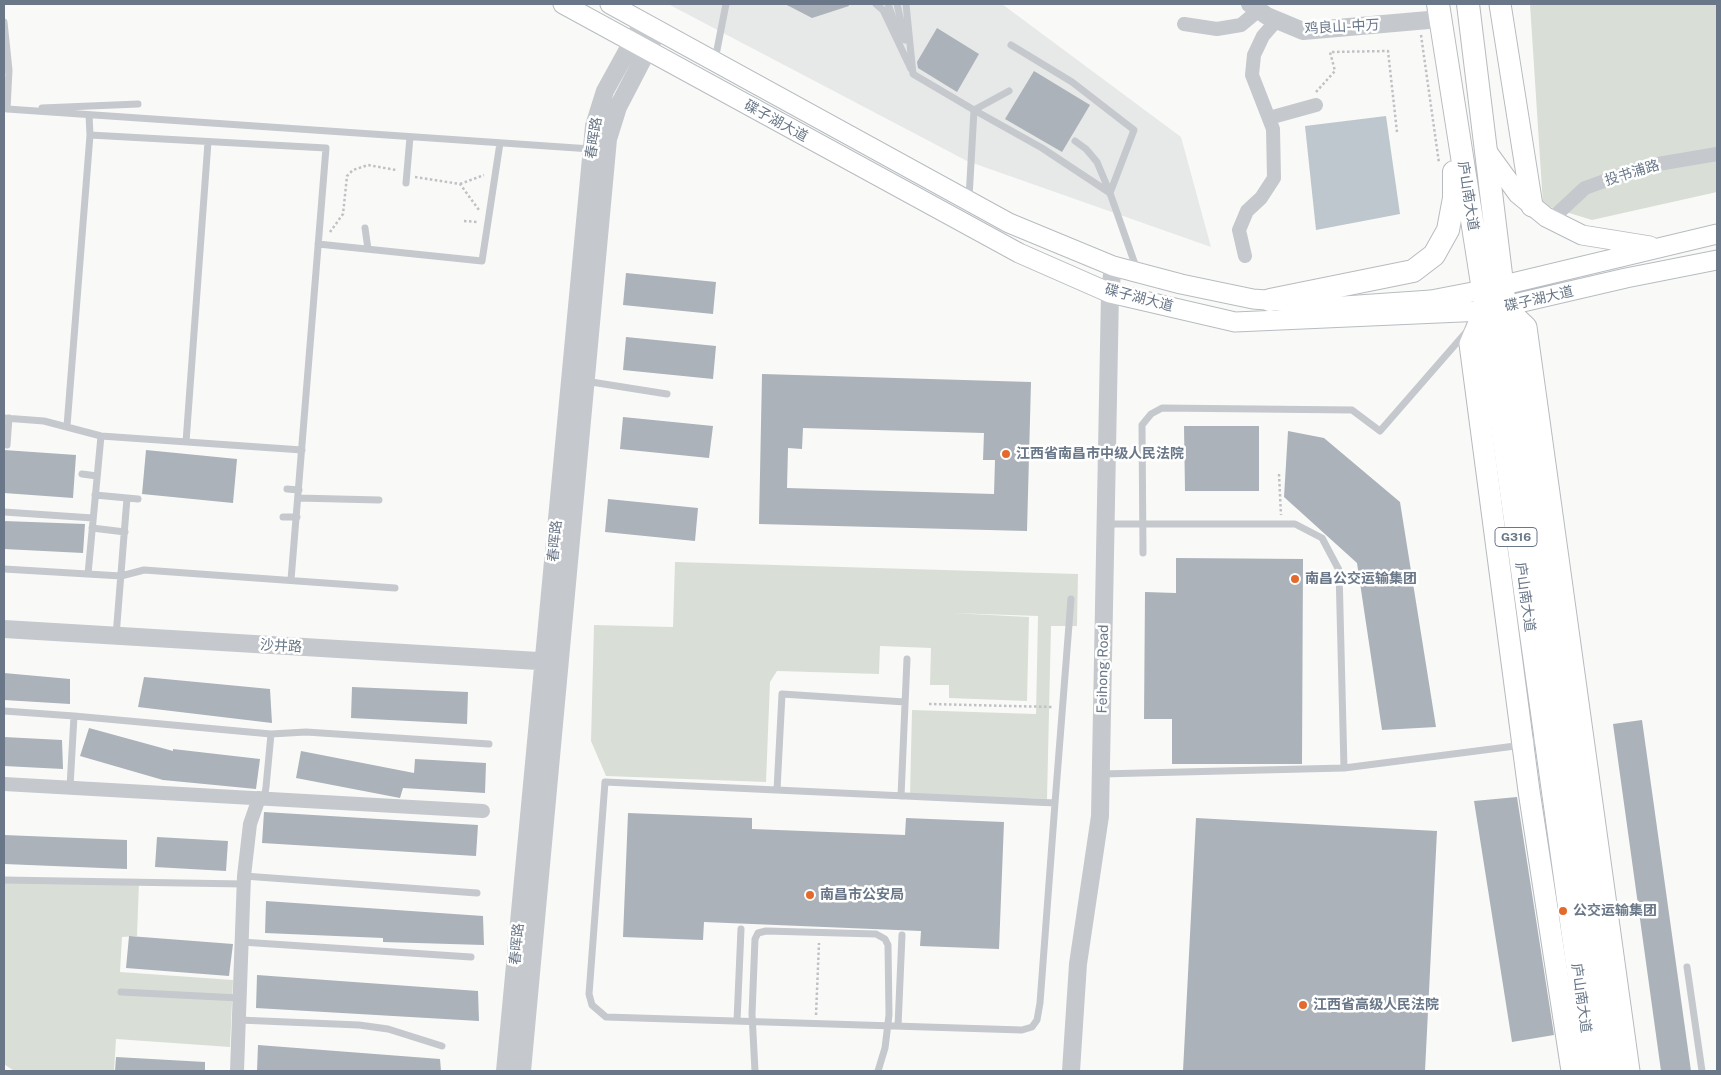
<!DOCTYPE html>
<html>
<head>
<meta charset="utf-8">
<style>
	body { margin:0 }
	#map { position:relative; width:1721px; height:1075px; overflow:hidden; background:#f9faf7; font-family:"Public Sans",sans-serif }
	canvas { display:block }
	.frame { position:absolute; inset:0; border:5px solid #697788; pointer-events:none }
</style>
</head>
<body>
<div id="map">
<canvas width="1721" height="1075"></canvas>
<div class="frame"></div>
</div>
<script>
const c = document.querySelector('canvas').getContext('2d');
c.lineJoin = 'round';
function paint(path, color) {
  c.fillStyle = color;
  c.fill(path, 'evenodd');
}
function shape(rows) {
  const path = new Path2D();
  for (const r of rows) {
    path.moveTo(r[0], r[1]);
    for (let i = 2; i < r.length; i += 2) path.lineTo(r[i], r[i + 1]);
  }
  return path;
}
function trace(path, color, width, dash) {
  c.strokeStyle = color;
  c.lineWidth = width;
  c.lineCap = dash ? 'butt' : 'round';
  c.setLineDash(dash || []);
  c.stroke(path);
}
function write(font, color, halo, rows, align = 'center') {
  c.font = font + ' "Public Sans","Noto Sans SC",sans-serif';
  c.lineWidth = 5;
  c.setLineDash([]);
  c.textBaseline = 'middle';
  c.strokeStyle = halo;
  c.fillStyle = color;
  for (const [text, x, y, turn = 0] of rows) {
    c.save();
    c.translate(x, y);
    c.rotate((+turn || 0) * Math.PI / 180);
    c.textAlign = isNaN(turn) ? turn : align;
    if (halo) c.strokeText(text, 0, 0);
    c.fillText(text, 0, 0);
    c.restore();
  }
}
const built = shape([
	[668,4,1002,4,1181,137,1211,247,967,161]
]);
const green = shape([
	[1530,4,1717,4,1717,192,1592,220,1543,205],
	[675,562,1078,574,1077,626,1051,626,1047,799,910,795,912,710,1036,714,1038,616,952,613,1029,617,1027,701,949,698,949,685,930,685,931,648,880,646,879,674,777,671,770,682,766,782,606,776,591,741,594,625,673,627],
	[4,880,139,882,137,936,122,937,120,972,233,980,230,1047,116,1039,114,1071,14,1071,4,1064]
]);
const water = shape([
	[1386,116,1400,214,1316,230,1305,126]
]);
const building = shape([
	[785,4,848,4,849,6,812,18],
	[937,28,979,54,957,92,918,68,917,62],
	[1034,71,1090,105,1062,152,1005,119],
	[626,273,716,282,713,314,623,305],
	[626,337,716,346,713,379,623,370],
	[762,374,1031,382,1027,531,759,524],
	[803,428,984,433,983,460,995,460,994,494,787,488,788,448,802,449],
	[623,417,713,426,709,458,620,449],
	[1184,426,1259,426,1259,491,1185,491],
	[1288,431,1324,438,1400,502,1436,727,1382,730,1357,563,1284,497],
	[4,450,76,455,73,498,4,493],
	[146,450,237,459,233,503,142,494],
	[608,499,698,508,695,541,605,532],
	[4,521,85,524,83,553,4,549],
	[1176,558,1303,559,1302,764,1172,764,1172,719,1144,719,1145,592,1176,593],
	[4,673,70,679,70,704,4,700],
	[144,677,270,689,272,723,138,707],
	[352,687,468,692,467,724,351,718],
	[1642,720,1691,1071,1661,1071,1613,724],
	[89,728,173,751,173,749,260,759,256,789,163,780,80,756],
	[4,737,62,740,63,769,4,766],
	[301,751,414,773,415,759,486,763,485,793,403,788,400,798,296,778],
	[1517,797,1554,1035,1512,1042,1474,801],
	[264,812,478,825,476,856,262,843],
	[628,813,752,818,752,829,905,835,906,818,1004,822,999,949,920,946,921,931,704,922,703,940,623,937],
	[1196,818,1437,831,1425,1071,1183,1071],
	[4,835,127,840,127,869,4,864],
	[157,837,228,841,226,871,155,867],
	[266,901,483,916,484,945,383,942,383,938,265,933],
	[129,936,233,944,229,976,126,968],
	[257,975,478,991,479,1021,256,1008],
	[258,1045,440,1059,441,1071,257,1071],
	[116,1057,205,1062,205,1071,115,1071]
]);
const path = shape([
	[1421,35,1439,163],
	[1316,92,1335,71,1330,52,1388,51,1397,132],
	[415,177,460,184,479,210],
	[460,184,484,175],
	[464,221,478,222],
	[330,232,343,214,347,176,353,170,368,165,396,170],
	[1279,474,1281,515],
	[929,704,1052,707],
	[816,1015,819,943]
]);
const service = shape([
	[876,4,883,10,911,69],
	[888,4,900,38],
	[897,4,905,40],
	[906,4,913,74,974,110,969,198],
	[4,22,9,70],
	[1011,45,1072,82,1134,130,1110,193],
	[715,60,726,4],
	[4,70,9,70,7,109,591,149],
	[1009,91,974,110,1042,148,1110,193,1137,270],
	[42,108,138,104],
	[90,135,326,148,291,580],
	[1075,141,1086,149,1097,162,1110,193],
	[406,183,410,137],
	[365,228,368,249],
	[318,244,482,261,500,143],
	[585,381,667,394],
	[4,418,44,421,101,436,302,450],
	[67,426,90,135,89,115],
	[186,442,208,142],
	[7,445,9,418],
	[82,474,97,476],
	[287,489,299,490],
	[95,495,138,499],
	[298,498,379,500],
	[4,512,93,518],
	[283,517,297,517],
	[1106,524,1295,524,1322,538,1339,570,1344,768],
	[92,528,125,532],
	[1143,553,1142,425,1151,414,1162,408,1352,410,1380,431,1468,330],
	[4,569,121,576,144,570,395,588],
	[88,574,101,436],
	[116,636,127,498],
	[4,711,74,716],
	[1101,774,1344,768,1523,745,1543,737],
	[70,787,74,716,271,734,306,732,489,744],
	[777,790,782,694,905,702],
	[901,796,907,659],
	[259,798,265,793,266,787,271,734],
	[1055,803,605,782,589,994,592,1005,606,1017,1022,1030,1032,1027,1037,1020,1040,1003,1055,803,1071,599],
	[244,876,477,893],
	[4,880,243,884],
	[241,942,471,957],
	[1687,967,1702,1071],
	[121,992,239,998],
	[239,1020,359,1025,388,1029,442,1046],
	[737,1021,741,929],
	[898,1026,902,935],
	[755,1071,752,1014,755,939,758,933,766,931,876,934,885,939,888,945,889,1015,885,1048,878,1071]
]);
const minor = shape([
	[1184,24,1217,29,1241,25,1259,10],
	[1269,118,1316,105],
	[1557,214,1585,188,1646,166,1717,154],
	[1245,256,1239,230,1247,211,1261,198,1274,178,1273,129,1252,75,1254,55,1263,36,1277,20],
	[4,784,483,811],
	[237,1071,244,876,250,824,259,798]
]);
const tertiary = shape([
	[1250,4,1267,16,1303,31,1440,19],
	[4,629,555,662],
	[505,1071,594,126,605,91,643,22],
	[522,1071,608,139,618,107,658,30],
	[1071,1071,1078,964,1100,816,1110,293,1113,266]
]);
const secondary = shape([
	[563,4,1019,253,1110,293,1235,322,1484,311,1626,278,1717,260],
	[610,4,1009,223,1113,266,1181,284,1253,299,1344,306,1431,300,1483,290,1717,234],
	[1486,150,1518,194,1546,217,1582,235,1650,246]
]);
const primary = shape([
	[1500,4,1532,206],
	[1505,307,1526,327,1629,1071],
	[1484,311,1470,344,1529,791,1572,1071]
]);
const trunk = shape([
	[1438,4,1483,290,1592,1071],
	[1468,4,1505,307,1609,1071],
	[1270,300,1413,271,1434,255,1448,230,1454,198,1454,172]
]);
const markers = [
	[1006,454,5,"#e4692d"],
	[1295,579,5,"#e4692d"],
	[810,895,5,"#e4692d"],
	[1563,911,5,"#e4692d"],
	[1303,1005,5,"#e4692d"]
];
const shields = [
	[1516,537,42]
];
const shieldNames = [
	["G316",1516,537]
];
const streetNames = [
	["鸡良山-中万",1342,27,-3],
	["碟子湖大道",776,121,29],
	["春晖路",594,138,-81],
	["投书浦路",1632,173,-17],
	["庐山南大道",1468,196,81],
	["碟子湖大道",1139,298,15],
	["碟子湖大道",1539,299,-13],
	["春晖路",555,541,-85],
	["庐山南大道",1525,597,82],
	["沙井路",281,646,3],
	["Feihong Road",1103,669,-89],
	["春晖路",517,944,-85],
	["庐山南大道",1581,998,82]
];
const poiNames = [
	["江西省南昌市中级人民法院",1016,454],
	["南昌公交运输集团",1305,579],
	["南昌市公安局",820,895],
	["公交运输集团",1573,911],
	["江西省高级人民法院",1313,1005]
];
paint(built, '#e7e9e8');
paint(green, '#d9dfd6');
paint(water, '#bdc7cd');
paint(building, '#abb2b9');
trace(secondary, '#b7bcc1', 21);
trace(primary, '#b6babf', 23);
trace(trunk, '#b8bbbf', 24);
trace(path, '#bfc1c4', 2.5, [2.5, 2.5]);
trace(service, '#c5c8cc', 7);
trace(minor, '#c5c8cc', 14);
trace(tertiary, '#c5c8cc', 18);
trace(secondary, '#fff', 19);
trace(primary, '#fff', 21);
trace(trunk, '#fff', 22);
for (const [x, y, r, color] of markers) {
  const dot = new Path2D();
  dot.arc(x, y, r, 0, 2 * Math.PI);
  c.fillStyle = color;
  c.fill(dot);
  trace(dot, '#fff', 2);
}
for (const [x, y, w] of shields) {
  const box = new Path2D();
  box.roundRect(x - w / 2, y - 9.5, w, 19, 4);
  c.fillStyle = '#fff';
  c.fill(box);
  trace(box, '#697788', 1);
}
write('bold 12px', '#697788', null, shieldNames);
write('14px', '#697788', '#fff', streetNames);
write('bold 14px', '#697788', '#fff', poiNames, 'left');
</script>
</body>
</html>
